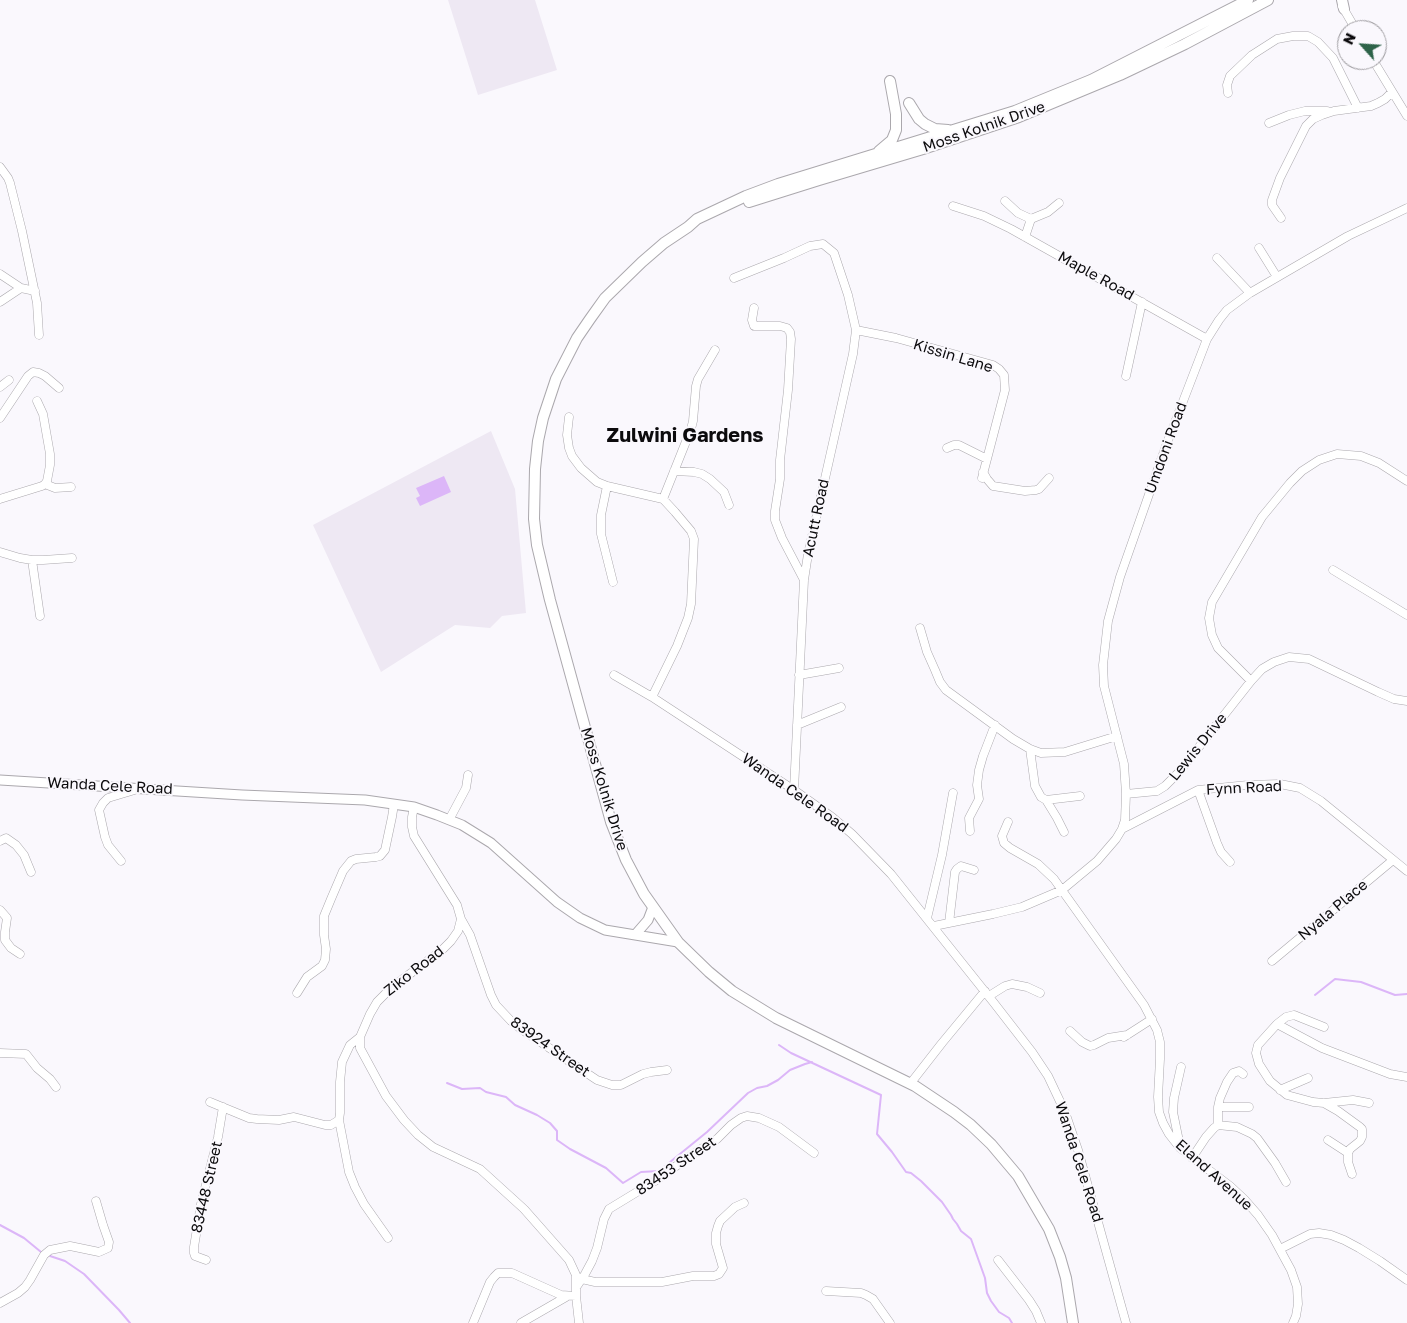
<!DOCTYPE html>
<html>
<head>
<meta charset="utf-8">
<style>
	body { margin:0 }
	#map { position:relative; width:1407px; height:1323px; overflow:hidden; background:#faf8fd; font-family:"Golos Text",sans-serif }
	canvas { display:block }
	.north { position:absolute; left:1337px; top:20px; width:50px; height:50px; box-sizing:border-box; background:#faf8fd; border:1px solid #9b999d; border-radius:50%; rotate:296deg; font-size:14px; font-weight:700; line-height:20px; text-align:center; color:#0c0b0d }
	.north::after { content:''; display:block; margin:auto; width:18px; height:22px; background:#2e6349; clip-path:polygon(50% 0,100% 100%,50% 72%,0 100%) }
</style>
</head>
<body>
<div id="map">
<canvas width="1407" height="1323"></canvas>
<div class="north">N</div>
</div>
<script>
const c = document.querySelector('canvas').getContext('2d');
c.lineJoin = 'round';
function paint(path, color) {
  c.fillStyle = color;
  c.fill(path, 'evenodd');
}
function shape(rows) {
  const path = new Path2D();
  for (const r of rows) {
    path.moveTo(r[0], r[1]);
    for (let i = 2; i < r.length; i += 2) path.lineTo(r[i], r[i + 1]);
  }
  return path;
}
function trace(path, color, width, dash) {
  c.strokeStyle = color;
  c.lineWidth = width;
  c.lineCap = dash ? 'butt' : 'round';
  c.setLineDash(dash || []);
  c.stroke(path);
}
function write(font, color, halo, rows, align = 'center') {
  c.font = font + ' "Golos Text",sans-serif';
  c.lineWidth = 4;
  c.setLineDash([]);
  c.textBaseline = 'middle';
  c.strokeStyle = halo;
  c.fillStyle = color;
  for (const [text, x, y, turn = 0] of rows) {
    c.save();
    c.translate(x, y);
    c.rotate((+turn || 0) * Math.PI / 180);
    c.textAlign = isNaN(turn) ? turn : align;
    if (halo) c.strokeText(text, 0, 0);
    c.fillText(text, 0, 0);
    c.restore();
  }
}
const built = shape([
	[448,0,535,0,557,70,478,95],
	[491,431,515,489,526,613,502,616,490,628,455,625,381,672,313,525]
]);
const water = shape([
	[444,476,451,492,420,506,416,498,420,496,416,488]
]);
const stream = shape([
	[1315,995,1335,979,1361,982,1395,995,1407,994],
	[779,1045,791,1053,881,1095,877,1134,892,1152,906,1172,911,1173,921,1181,942,1202,951,1215,953,1219,957,1224,961,1231,971,1239,985,1278,987,1293,991,1301,999,1312,1009,1318,1012,1323],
	[447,1083,462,1089,480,1088,486,1092,506,1097,515,1105,537,1115,550,1123,557,1131,557,1140,570,1149,606,1168,623,1183,641,1172,659,1171,707,1132,748,1093,757,1088,767,1086,778,1080,790,1070,805,1064,812,1062],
	[0,1225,24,1238,41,1252],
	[50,1256,65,1261,84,1274,119,1310,130,1323]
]);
const minor = shape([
	[1342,6,1356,30],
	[1373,60,1407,116],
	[1228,93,1227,85,1230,76,1252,55,1277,39,1293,36,1308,36,1318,42,1333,58,1358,108],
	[1269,123,1289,115,1305,111,1327,111],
	[0,167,8,178,10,183,22,231,37,303,39,335],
	[1005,201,1018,213,1031,219,1025,237],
	[953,206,984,216,1011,229,1207,339],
	[1281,218,1272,205,1272,200,1280,178,1306,126,1313,119,1322,115,1334,111,1371,106,1378,103,1385,99,1392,92],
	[1031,219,1048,212,1059,203],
	[1259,248,1277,277],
	[1217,258,1250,293],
	[0,274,21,288,35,291],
	[734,278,784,258,810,246,823,244,834,253,848,295,856,330,853,354,808,554,804,580,794,790],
	[0,302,21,288],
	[754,308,752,320,754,326,780,326,787,328,790,332,791,339,788,390,780,460,780,479,775,511,775,520,782,538,804,580],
	[856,330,896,338,993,365,999,369,1004,375,1005,390,982,478],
	[1126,376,1142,302],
	[0,387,9,380],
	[569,417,567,435,569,448,572,456,581,468,597,482,607,486,663,499,675,512,691,531,694,539,691,604,688,618,677,646,652,697],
	[0,418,28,376,33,372,39,373,45,376,59,388],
	[947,448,954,445,959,445,987,459],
	[674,471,694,472,702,474,710,479,724,492,729,505],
	[983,472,987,479,993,486,1025,491,1036,490,1039,489,1049,478],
	[45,484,55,488,71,487],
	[607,486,601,515,601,534,613,582],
	[0,499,42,486,45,484,47,481,50,465,50,454,43,414,37,401],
	[663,499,691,429,693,421,696,386,698,379,715,350],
	[0,552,20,558,32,560,43,560,72,558],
	[32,560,40,616],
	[1333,570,1407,615],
	[920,628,927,652,935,670,940,682,946,690,1013,739,1030,749,1041,753,1065,752,1117,736],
	[614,675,652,697,794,790,832,817,852,834,891,874,994,1003,1032,1052,1048,1076,1065,1112,1078,1150,1126,1323],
	[799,675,839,668],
	[1251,681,1218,648,1212,635,1209,618,1212,602,1262,517,1290,483,1302,471,1319,460,1337,454,1361,456,1379,463,1407,481],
	[797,725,841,707],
	[1030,749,1035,786,1041,797,1046,800,1080,796],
	[1198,790,1217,843,1221,852,1230,862],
	[1126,794,1157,791,1165,786,1180,771,1251,681,1262,669,1274,662,1289,657,1309,659,1378,692,1394,699,1407,701],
	[1046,800,1057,818,1064,832],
	[414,807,412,817,412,827,414,836,457,905,461,919,458,931,451,941,441,951,392,987,377,1002,370,1014,360,1037,360,1048,386,1096,404,1120,418,1135,433,1147,480,1169,524,1209,569,1260,576,1275,576,1296,579,1323],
	[449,820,466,788,468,775],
	[1008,822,1002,836,1004,843,1010,848,1038,864,1054,879,1144,1005,1157,1030,1160,1042,1160,1059,1158,1097,1159,1112,1163,1123,1169,1134,1180,1148,1230,1186,1244,1199,1258,1215,1272,1235,1291,1270,1297,1287,1298,1304,1296,1316,1293,1323],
	[1122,829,1198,790,1248,785,1280,784,1300,788,1321,801,1407,871],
	[970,831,969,818,979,799,977,785,979,770,983,756,995,725],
	[0,841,6,838,16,845,24,855,31,872],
	[121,861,108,845,105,837,99,810,103,803,108,798,138,789],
	[0,910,7,918,5,932,5,940,11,948,20,954],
	[927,918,942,855,953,793],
	[461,919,470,935,491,995,496,1005,511,1021,521,1029,597,1080,612,1085,621,1085,643,1074,651,1072,667,1070],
	[949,923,955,872,957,869,961,866,974,870],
	[934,926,993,914,1022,907,1062,890,1097,861,1116,839,1122,829,1125,820,1126,794,1124,764,1104,686,1103,665,1108,621,1120,577,1167,443,1207,339,1219,320,1227,310,1250,293,1348,236,1407,208],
	[1272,961,1393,860],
	[297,993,307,977,322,966,325,960,326,949,324,935,324,916,331,899,343,871,351,861,356,859,376,857,380,856,385,850,392,817,394,804],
	[989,996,1005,986,1012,984,1027,987,1040,993],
	[1277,1024,1286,1017,1294,1015,1324,1027],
	[1070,1031,1082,1042,1090,1046,1094,1045,1108,1038,1127,1035],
	[360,1037,350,1045,342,1062,340,1082,340,1113,339,1120,349,1172,355,1187,364,1204,388,1238],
	[1124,1037,1152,1019],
	[0,1053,26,1054,37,1068,50,1079,56,1087],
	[910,1084,942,1043,985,991],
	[1280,1090,1308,1078],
	[210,1102,249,1118,257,1119,279,1120,294,1117,325,1125,331,1125,339,1120],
	[1324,1103,1338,1111,1360,1127,1362,1129,1362,1137,1360,1141,1350,1149,1348,1153,1348,1162,1352,1174],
	[1369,1103,1353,1100,1324,1103,1313,1102,1287,1095,1270,1081,1259,1064,1256,1053,1258,1045,1277,1024,1322,1048,1390,1074,1407,1077],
	[1218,1107,1249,1107],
	[1218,1125,1218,1107,1220,1098,1227,1082,1233,1073,1239,1071,1243,1074],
	[1328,1140,1348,1153],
	[1180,1146,1173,1112,1174,1098,1181,1067],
	[1192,1158,1206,1137,1214,1128,1218,1125,1237,1127,1252,1134,1257,1138,1275,1163,1286,1182],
	[1280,1249,1310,1234,1319,1233,1331,1235,1344,1240,1359,1248,1380,1261,1407,1280],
	[206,1260,195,1256,194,1253,194,1247,201,1204,218,1137,223,1107],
	[998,1260,1029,1300,1036,1311,1041,1323],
	[582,1279,595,1282,662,1282,693,1276,714,1276,719,1274,723,1268,716,1244,716,1233,718,1226,720,1221,735,1207,744,1203],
	[577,1286,585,1274,592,1261,597,1248,604,1219,609,1209,655,1181,693,1154,717,1139,731,1125,741,1118,747,1116,759,1118,779,1127,814,1153],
	[826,1291,861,1293,866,1295,873,1299,890,1323],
	[0,1303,18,1293,25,1287,30,1280,44,1255,50,1250,70,1246,99,1252,108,1248,109,1242,103,1225,96,1201],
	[473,1323,490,1282,494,1277,498,1273,512,1273,561,1295,576,1296],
	[521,1323,566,1297]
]);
const tertiary = shape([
	[0,780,242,795,365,800,414,807,437,815,462,825,491,843,557,902,580,918,605,930,678,942],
	[635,935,648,920,653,907]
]);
const secondary = shape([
	[1342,0,1344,9],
	[909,103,919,119,925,124,935,129,948,130],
	[879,151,892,140,896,130,896,114,890,81],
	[749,202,819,180,923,149,1019,117,1120,75,1185,44,1268,0],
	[1073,1323,1066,1278,1060,1257,1049,1229,1018,1176,991,1144,971,1125,954,1112,915,1086,776,1018,732,991,709,972,678,942,644,894,626,860,611,822,550,600,537,545,534,519,535,469,538,441,543,418,556,379,577,338,590,319,605,298,642,262,664,243,688,227,697,219,746,196,778,184,1015,111,1091,80,1248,0]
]);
const streetNames = [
	["Moss Kolnik Drive",984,127,-19],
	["Maple Road",1096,276,29],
	["Kissin Lane",953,356,17],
	["Umdoni Road",1166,448,-70],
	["Acutt Road",816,518,-78],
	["Lewis Drive",1198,747,-51],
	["Wanda Cele Road",110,786,3],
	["Fynn Road",1244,788,-3],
	["Moss Kolnik Drive",604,789,73],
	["Wanda Cele Road",795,793,35],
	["Nyala Place",1333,910,-40],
	["Ziko Road",414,971,-38],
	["83924 Street",550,1047,35],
	["Wanda Cele Road",1079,1162,72],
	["83453 Street",676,1166,-34],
	["Eland Avenue",1214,1175,42],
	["83448 Street",207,1187,-77]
];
const districtNames = [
	["Zulwini Gardens",685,436]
];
paint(built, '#eee8f3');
paint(water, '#dcb6f8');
trace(stream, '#dcb6f8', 2);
trace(minor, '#aba8ad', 9);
trace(tertiary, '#aba8ad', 11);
trace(secondary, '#aba8ad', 12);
trace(minor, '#fff', 8);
trace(tertiary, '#fff', 9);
trace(secondary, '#fff', 10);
write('15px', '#0c0b0d', '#faf8fd', streetNames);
write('bold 20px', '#0c0b0d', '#faf8fd', districtNames);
</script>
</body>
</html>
